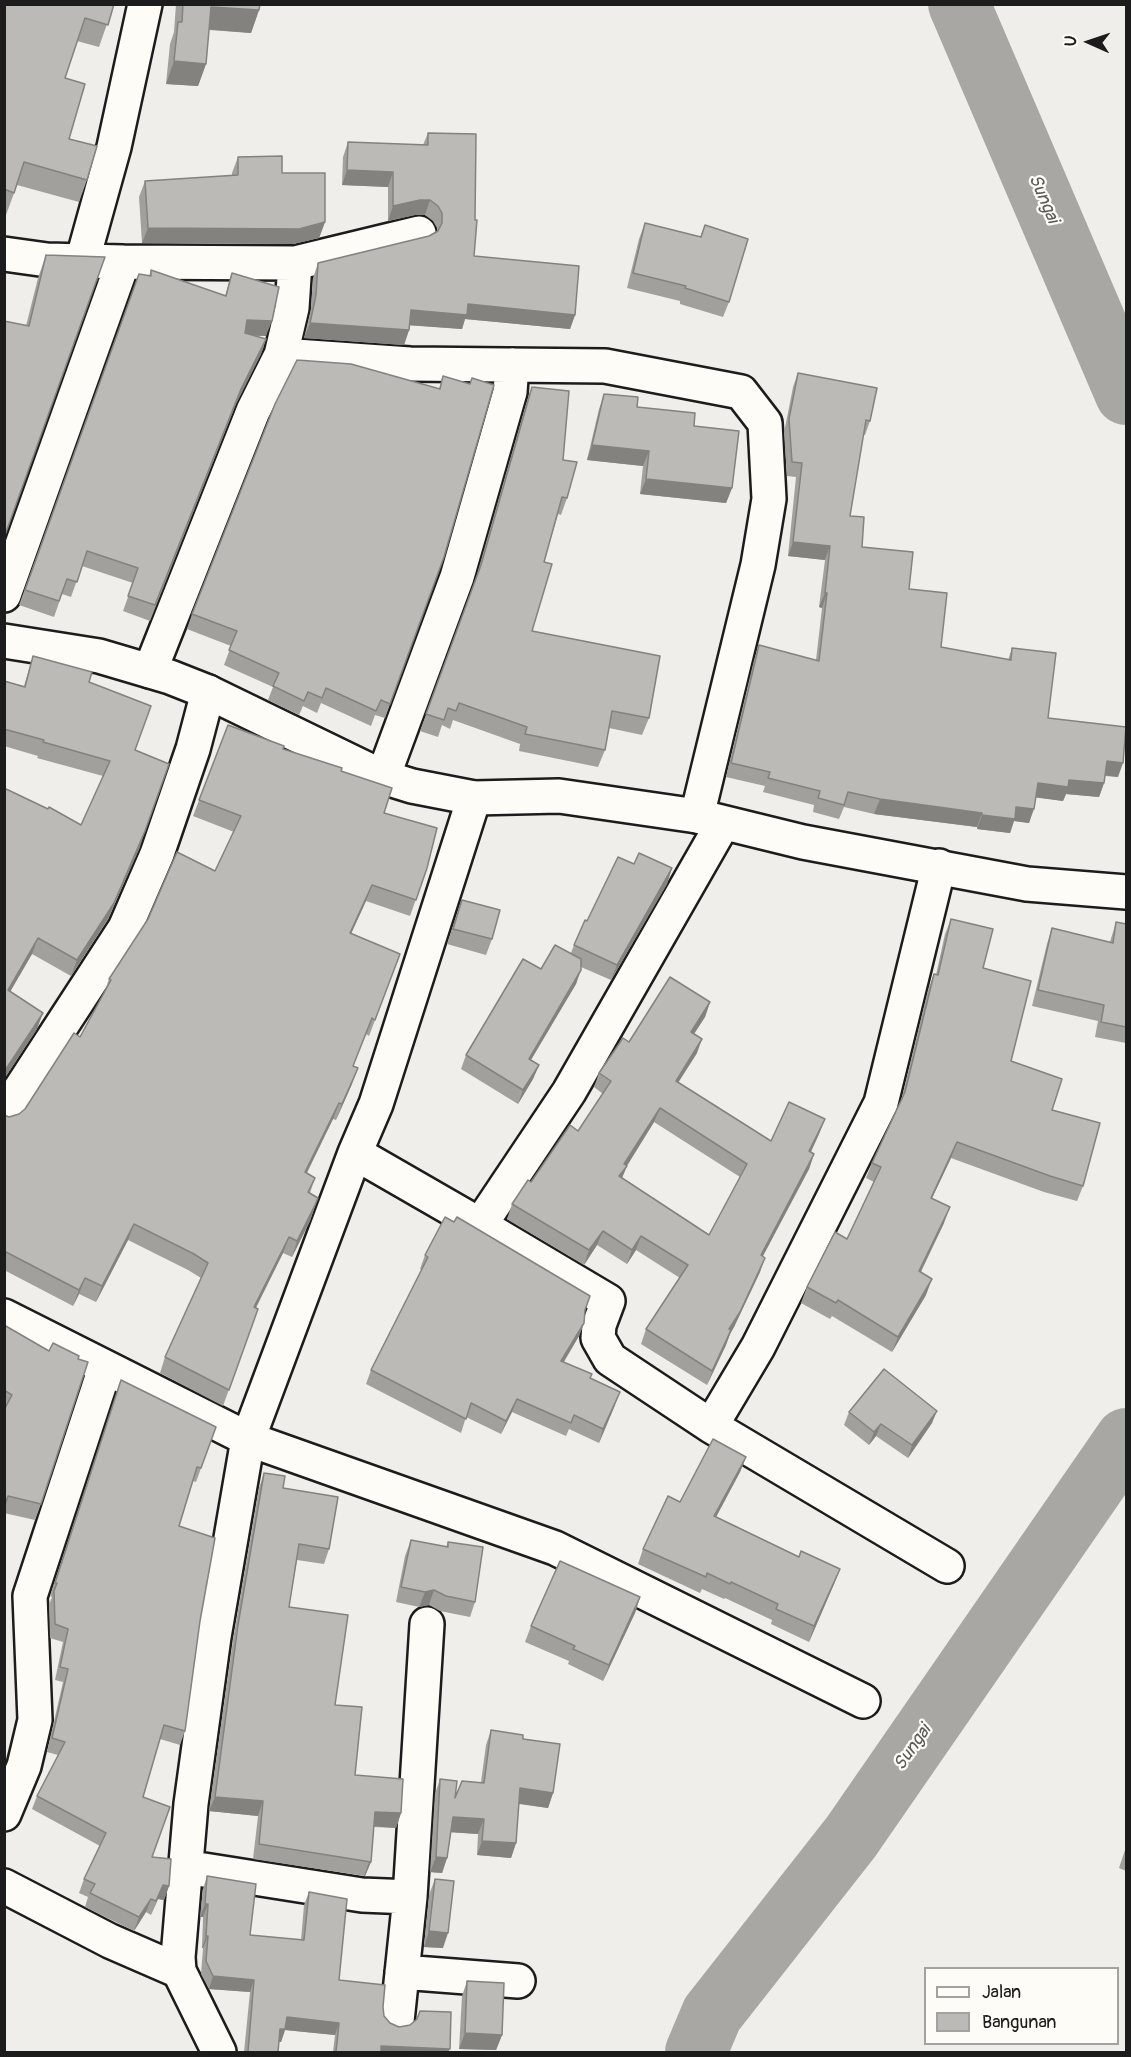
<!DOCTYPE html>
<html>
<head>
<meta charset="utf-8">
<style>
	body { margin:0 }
	#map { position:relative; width:1131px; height:2057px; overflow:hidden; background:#f0eeea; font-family:Pangolin,sans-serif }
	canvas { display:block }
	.frame { position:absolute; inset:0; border:6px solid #1c1c1c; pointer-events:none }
	.legend { position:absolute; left:924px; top:1967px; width:195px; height:78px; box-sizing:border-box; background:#fdfcf7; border:2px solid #a3a29f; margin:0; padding:8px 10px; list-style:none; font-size:18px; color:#1c1c1c }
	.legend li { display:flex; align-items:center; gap:12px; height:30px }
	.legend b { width:30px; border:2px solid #a3a29f }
	.north { position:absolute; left:1059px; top:12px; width:60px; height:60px; -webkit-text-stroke:4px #fdfcf7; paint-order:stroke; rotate:273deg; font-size:16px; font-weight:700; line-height:24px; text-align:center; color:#1c1c1c }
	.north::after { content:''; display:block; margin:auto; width:21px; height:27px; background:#1c1c1c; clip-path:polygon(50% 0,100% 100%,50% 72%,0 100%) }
</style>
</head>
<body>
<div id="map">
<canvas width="1131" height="2057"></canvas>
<div class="frame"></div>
<ul class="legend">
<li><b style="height:8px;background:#fdfcf7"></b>Jalan</li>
<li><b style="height:16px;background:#bbbab6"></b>Bangunan</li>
</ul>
<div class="north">U</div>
</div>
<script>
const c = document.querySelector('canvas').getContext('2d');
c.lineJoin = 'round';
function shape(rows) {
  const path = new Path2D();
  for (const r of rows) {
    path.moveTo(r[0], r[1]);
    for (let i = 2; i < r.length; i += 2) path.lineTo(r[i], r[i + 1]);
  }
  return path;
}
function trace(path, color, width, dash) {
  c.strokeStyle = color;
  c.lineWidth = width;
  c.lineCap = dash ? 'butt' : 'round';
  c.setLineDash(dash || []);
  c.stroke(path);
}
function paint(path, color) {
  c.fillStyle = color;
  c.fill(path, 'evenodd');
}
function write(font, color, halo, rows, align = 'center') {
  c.font = font + ' Pangolin,sans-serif';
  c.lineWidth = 4.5;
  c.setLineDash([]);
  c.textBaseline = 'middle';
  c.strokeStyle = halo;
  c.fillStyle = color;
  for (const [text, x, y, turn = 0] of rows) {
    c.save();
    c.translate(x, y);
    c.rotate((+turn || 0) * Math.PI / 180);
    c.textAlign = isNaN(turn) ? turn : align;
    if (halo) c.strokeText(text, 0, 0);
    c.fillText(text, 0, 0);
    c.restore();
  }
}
const river = shape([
	[959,4,1126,394],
	[696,2052,712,2014,851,1837,1126,1439]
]);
const minor = shape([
	[4,254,47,260,123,262,4,595],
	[82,262,114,147,145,4],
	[123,262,295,263,292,308,281,355,253,411,150,671],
	[295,263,419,233],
	[281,355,410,364,605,366,741,392,765,423,769,499,758,565,697,816],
	[383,777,457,577,510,392,512,365],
	[474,798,376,1104,355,1153,480,1225,569,1092,723,823],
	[4,1114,125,928,157,854,193,749,208,692],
	[355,1153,248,1439,555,1548,863,1701],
	[480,1225,608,1301,599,1325,598,1338,610,1359,711,1426,947,1566],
	[4,1316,248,1439,214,1637,191,1804,178,1957,179,1971,219,2052],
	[711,1426,758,1347,881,1103,939,866],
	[4,1814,24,1766,35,1720,30,1596,105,1368],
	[185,1867,362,1895,410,1897,427,1624],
	[4,1886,110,1941,179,1971],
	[402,1972,518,1981],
	[397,2021,410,1897]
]);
const trunk = shape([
	[4,641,99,656,170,677,208,692,383,777,412,786,474,798,559,796,697,816,803,842,1027,884,1126,892]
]);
const wall = shape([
	[4,4,114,4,99,47,77,41,65,78,69,139,87,180,79,202,17,185,6,215,4,215],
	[176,4,260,4,259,10,251,33,209,30,206,64,198,86,166,84,170,44,174,32],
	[428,133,474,256,575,315,570,329,465,319,462,329,410,325,409,330,404,345,304,338,311,309,313,278,318,263,429,236,437,232,437,228,433,221,425,215,415,215,388,221,388,187,342,185,343,157,348,142,423,145],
	[238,157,282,173,325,222,319,238,293,244,142,243,139,197,145,181,232,176,232,173],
	[645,223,700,237,705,225,729,302,723,317,680,304,680,301,627,288,639,239],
	[46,255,4,538,26,326,38,278],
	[151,270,225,296,232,273,266,336,255,336,266,339,261,354,236,404,150,621,123,611,133,583,82,566,71,597,62,594,54,617,19,605,139,274,149,276],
	[798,373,870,421,865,435,863,435,850,516,862,547,909,589,941,647,1008,660,1012,648,1048,718,1118,777,1105,776,1104,783,1099,797,1066,794,1063,801,1036,797,1029,823,1014,821,1010,833,977,829,977,827,874,814,844,807,839,819,813,812,814,805,763,792,765,786,726,777,754,660,759,645,816,660,822,608,819,607,825,560,788,556,796,477,787,476,784,433,793,387],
	[443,376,444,557,385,718,375,715,371,726,321,703,317,713,303,706,299,715,268,700,273,687,224,665,231,646,187,629,192,614,439,389],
	[532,387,563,460,567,498,561,515,558,514,544,562,532,631,649,718,642,735,609,728,605,750,598,767,519,751,520,744,453,720,450,729,442,725,438,737,420,731,475,581,526,404],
	[604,394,637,407,694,426,732,488,726,503,640,494,643,466,587,460,599,409],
	[33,656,89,682,135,750,140,847,108,919,71,976,32,954,10,992,37,1029,4,1079,4,788,81,825,103,776,37,758,38,756,4,746,4,681,24,686],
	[228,725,283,749,341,771,384,813,427,868,410,916,366,901,351,934,400,954,369,1036,366,1034,353,1066,352,1084,336,1120,333,1119,307,1173,315,1178,310,1193,318,1198,310,1221,292,1257,283,1253,256,1308,258,1309,223,1406,160,1373,165,1357,201,1278,188,1270,128,1240,96,1302,79,1294,73,1306,4,1270,4,1115,9,1117,19,1114,25,1109,80,1037,104,993,109,979,215,871,234,832,193,816],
	[634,864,672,868,667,884,611,980,581,967,576,984,531,1060,539,1065,533,1079,518,1104,461,1069,466,1055,541,969,571,953,574,945,587,921],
	[462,900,492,939,486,955,447,944],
	[951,919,983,968,1011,1061,1052,1110,1083,1186,1077,1201,1044,1192,951,1158,932,1198,944,1223,921,1272,926,1295,892,1352,832,1316,830,1319,801,1303,807,1287,847,1239,874,1182,866,1178,872,1163,901,1101,928,990,934,974,936,975,945,934],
	[1116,922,1126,924,1126,1043,1095,1037,1098,1021,1032,1006,1047,944,1052,928,1110,942],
	[710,1002,705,1017,694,1034,697,1053,678,1083,771,1141,825,1119,819,1134,811,1152,814,1154,809,1169,763,1256,760,1272,734,1327,730,1334,726,1345,707,1385,641,1344,646,1329,680,1278,636,1250,627,1264,597,1245,584,1265,507,1219,512,1204,531,1182,578,1131,603,1094,594,1087,599,1073,629,1042],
	[654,1122,740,1177,709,1235,622,1178,627,1166],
	[425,1255,585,1310,584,1323,579,1336,564,1362,591,1379,615,1405,599,1443,569,1429,566,1436,512,1412,501,1434,466,1417,461,1433,366,1384,371,1370,422,1270,420,1269],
	[4,1325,49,1351,78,1359,41,1504,35,1520,4,1513],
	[121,1380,216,1427,196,1482,193,1481,179,1526,200,1621,185,1731,180,1745,160,1739,143,1797,152,1857,169,1886,164,1900,158,1899,151,1915,146,1912,134,1931,85,1907,88,1897,79,1893,84,1879,100,1846,32,1809,37,1796,58,1755,47,1752,63,1682,55,1680,63,1642,50,1638,49,1605,52,1597,50,1596],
	[849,1412,932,1423,908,1458,876,1436,869,1445,844,1425],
	[746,1457,740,1472,716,1517,799,1557,840,1569,834,1584,809,1642,771,1624,772,1620,725,1598,724,1599,702,1589,700,1593,638,1564,643,1549,680,1502],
	[264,1473,283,1488,329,1549,324,1564,297,1560,289,1607,335,1705,355,1775,401,1813,396,1828,374,1827,371,1862,365,1876,253,1859,258,1816,209,1811,233,1640,259,1488],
	[411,1540,446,1547,448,1542,475,1602,470,1617,440,1611,429,1605,419,1607,396,1602,405,1556],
	[640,1597,635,1613,603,1681,568,1664,569,1661,525,1642,531,1626],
	[491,1730,523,1739,553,1793,548,1808,519,1804,516,1843,511,1858,477,1855,478,1834,451,1832,447,1858,442,1873,430,1872,435,1794,440,1779,455,1798,481,1782,486,1745],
	[1126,1847,1126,1871,1119,1868],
	[207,1876,250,1935,301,1940,304,1905,309,1892,339,1980,383,2007,384,2016,390,2023,448,2052,333,2052,335,2035,285,2030,281,2042,279,2042,278,2052,244,2052,250,1992,209,1989,201,1974,203,1948,202,1948,203,1917,200,1917,203,1889],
	[435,1879,443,1948,424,1947,429,1895],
	[467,1981,502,2035,496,2050,459,2049,462,1996]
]);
const shadedWall = shape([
	[211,7,259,10,251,33,203,29],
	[174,61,206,64,198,86,166,84],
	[347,170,393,172,388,187,342,185],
	[420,200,430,200,425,215,415,215,388,221,393,206],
	[325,222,319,238,293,244,142,243,148,228],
	[468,304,575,315,570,329,465,319,462,329,405,325,411,310],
	[247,320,272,321,266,336,242,335],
	[310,323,409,330,404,345,304,338],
	[266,339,261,354,236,404,150,621,241,389],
	[592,445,649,451,643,466,587,460],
	[646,479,732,488,726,503,640,494],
	[793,542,830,546,825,560,788,556],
	[825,593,827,593,822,608,819,607],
	[1107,761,1123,763,1118,777,1102,775],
	[1069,780,1104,783,1099,797,1066,794,1063,801,1032,797,1038,783],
	[880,799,982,813,977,827,874,814],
	[1016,807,1034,809,1029,823,1014,821,1010,833,977,829,982,815],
	[145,831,140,847,108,919,71,976,77,960],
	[672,868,667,884,611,980,617,965],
	[372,885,366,901,344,949,350,933],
	[38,938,32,954,4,1002,8,990],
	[581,970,576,984,523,1073,529,1059],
	[710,1002,705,1017,686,1046,691,1032],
	[43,1013,37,1029,4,1079,4,1072],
	[702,1039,697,1053,670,1095,676,1081],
	[539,1065,533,1079,518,1104,523,1090],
	[358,1068,352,1084,336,1120,342,1104],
	[339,1103,333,1119,299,1188,305,1172],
	[660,1108,654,1122,626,1167,627,1166,621,1180,614,1191,624,1164],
	[825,1119,819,1134,804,1166,809,1151],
	[957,1142,951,1158,925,1213,931,1198],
	[814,1154,809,1169,756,1269,761,1255],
	[315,1205,310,1221,292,1257,297,1241],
	[950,1207,944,1223,913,1287,919,1271],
	[134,1224,128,1240,96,1302,102,1286],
	[603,1231,597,1245,584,1265,589,1250],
	[641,1236,636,1250,627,1264,632,1250],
	[289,1237,283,1253,248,1323,254,1307],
	[765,1258,760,1272,734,1327,730,1334,726,1345,707,1385,729,1329],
	[85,1278,79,1294,73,1306,79,1290],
	[932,1279,926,1295,892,1352,898,1337],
	[584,1323,579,1336,556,1374,561,1361],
	[620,1392,615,1405,599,1443,603,1429],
	[517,1399,512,1412,501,1434,506,1421],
	[937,1411,932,1423,908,1458,912,1445],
	[881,1424,876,1436,869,1445,874,1432],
	[746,1457,740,1472,708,1532,714,1516],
	[840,1569,834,1584,809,1642,814,1626],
	[434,1590,429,1605,419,1607,425,1592],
	[640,1597,635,1613,603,1681,609,1665],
	[520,1788,553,1793,548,1808,515,1803],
	[215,1797,263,1801,258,1816,209,1811],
	[375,1812,401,1813,396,1828,370,1826],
	[453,1817,484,1819,478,1834,447,1832],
	[482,1841,516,1843,511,1858,477,1855],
	[436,1857,447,1858,442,1873,430,1872],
	[369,1862,371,1862,365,1876,364,1876],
	[163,1885,169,1886,164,1900,158,1899,151,1915],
	[151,1899,146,1912,134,1931,139,1917],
	[205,1904,208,1904,203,1917,200,1917],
	[429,1931,448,1933,443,1948,424,1947],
	[206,1936,208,1936,203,1948,202,1948],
	[213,1976,254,1980,250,1992,209,1989],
	[287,2017,339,2023,335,2035,285,2030,281,2042,275,2041,280,2029],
	[465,2033,502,2035,496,2050,459,2049],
	[381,2046,450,2049,448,2052,379,2052]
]);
const building = shape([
	[4,4,114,4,108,25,85,18,65,78,85,84,69,139,97,146,87,180,24,162,14,193,4,189,4,4],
	[183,4,260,4,259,10,211,7,206,64,174,61,178,22,182,22,183,4],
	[428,133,476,134,475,220,477,220,474,256,579,266,575,315,468,304,467,315,411,310,409,330,310,323,316,295,318,263,429,236,438,231,442,223,442,213,438,206,430,200,420,200,393,206,393,172,347,170,348,142,428,145,428,133],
	[282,156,282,173,325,173,325,222,299,229,148,228,145,181,238,175,238,157,282,156],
	[645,223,701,237,705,225,748,239,729,302,685,288,686,286,633,273,645,223],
	[46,255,105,257,4,538,4,321,29,326,46,255],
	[151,270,226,296,232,273,279,287,272,321,247,320,245,333,266,339,241,389,155,605,128,596,138,568,87,551,77,582,67,579,59,601,25,590,139,274,151,276,151,270],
	[297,360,351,364,440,389,443,376,470,384,472,378,494,385,444,557,390,704,381,700,376,711,326,688,322,698,308,692,304,701,273,686,279,673,229,650,237,631,192,614,275,404,297,360],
	[798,373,877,388,870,421,866,420,850,516,864,517,862,547,913,552,909,589,947,593,941,647,1011,660,1012,648,1056,653,1048,718,1126,727,1123,763,1107,761,1104,783,1069,780,1068,787,1038,783,1034,809,1016,807,1015,819,982,815,982,813,880,799,848,792,844,805,818,798,820,791,768,778,770,772,731,763,759,645,819,661,827,593,825,593,830,546,793,542,802,463,792,462,789,419,798,373],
	[532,387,569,391,563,460,577,462,567,498,562,497,544,562,552,564,532,631,660,656,649,718,612,711,605,750,525,734,527,727,459,703,456,711,448,708,444,720,426,714,481,565,532,387],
	[604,394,638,397,637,407,695,413,694,426,739,431,732,488,646,479,649,451,592,445,604,394],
	[33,656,92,672,89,682,151,706,135,750,169,764,145,831,114,903,77,960,38,938,8,990,43,1013,4,1072,4,788,48,809,49,807,81,825,110,761,43,742,44,740,4,729,4,681,25,687,33,656],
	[228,725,284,746,283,749,342,768,341,771,392,788,384,813,437,828,427,868,416,900,372,885,350,933,400,954,375,1020,372,1018,353,1066,358,1068,342,1104,339,1103,305,1172,315,1178,308,1192,318,1198,315,1205,297,1241,289,1237,254,1307,258,1309,229,1390,165,1357,208,1263,194,1254,134,1224,102,1286,85,1278,79,1290,4,1251,4,1115,9,1117,19,1114,25,1109,74,1033,80,1037,111,980,109,979,148,919,177,852,215,871,241,816,199,800,228,725],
	[639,853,672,868,617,965,574,945,585,920,587,921,618,857,634,864,639,853],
	[462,900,500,910,492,939,453,929,462,900],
	[951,919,993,929,983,968,1031,981,1011,1061,1062,1079,1052,1110,1100,1123,1083,1186,1050,1176,957,1142,931,1198,950,1207,919,1271,932,1279,898,1337,838,1300,836,1303,807,1287,835,1232,847,1239,881,1167,872,1163,905,1092,934,974,938,975,951,919],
	[1116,922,1126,924,1126,1027,1101,1022,1104,1005,1038,990,1052,928,1113,943,1116,922],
	[555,945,581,959,581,970,529,1059,539,1065,523,1090,466,1055,523,959,541,969,555,945],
	[670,977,710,1002,691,1032,702,1039,676,1081,771,1141,789,1102,825,1119,809,1151,814,1154,761,1255,765,1258,740,1312,729,1329,731,1330,712,1371,646,1329,688,1265,641,1236,632,1250,603,1231,589,1250,512,1204,528,1180,531,1182,570,1125,578,1131,611,1081,599,1073,623,1038,629,1042,670,977],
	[660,1108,747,1164,709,1235,619,1176,627,1166,624,1164,660,1108],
	[445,1217,454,1222,457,1217,590,1296,585,1310,584,1323,561,1361,592,1374,590,1378,620,1392,603,1429,574,1415,571,1423,517,1399,506,1421,471,1403,466,1419,371,1370,428,1257,425,1255,445,1217],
	[4,1325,49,1351,53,1343,79,1356,78,1359,88,1362,41,1504,8,1496,4,1508,4,1410,12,1395,4,1390,4,1325],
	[884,1369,937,1411,912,1445,881,1424,874,1432,849,1412,884,1369],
	[121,1380,216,1427,201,1468,197,1467,179,1526,215,1538,200,1621,185,1731,164,1725,143,1797,170,1807,152,1857,171,1859,169,1886,163,1885,156,1901,151,1899,139,1917,90,1893,95,1884,84,1879,106,1833,37,1796,65,1742,52,1738,68,1669,60,1667,68,1629,55,1624,54,1591,57,1583,55,1583,121,1380],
	[713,1439,746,1457,714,1516,799,1557,801,1551,840,1569,814,1626,776,1609,778,1604,731,1582,730,1584,707,1573,706,1577,643,1549,668,1496,680,1502,713,1439],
	[264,1473,285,1476,283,1488,338,1497,329,1549,299,1544,289,1607,348,1615,335,1705,362,1707,355,1775,403,1779,401,1813,375,1812,371,1862,259,1844,263,1801,215,1797,238,1625,264,1473],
	[411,1540,448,1547,448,1542,483,1547,475,1602,446,1596,434,1590,425,1592,401,1587,411,1540],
	[560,1561,640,1597,609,1665,573,1649,575,1646,531,1626,560,1561],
	[491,1730,523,1735,523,1739,560,1744,553,1793,520,1788,516,1843,482,1841,484,1819,453,1817,447,1858,436,1857,440,1779,457,1781,455,1798,462,1781,484,1783,491,1730],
	[207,1876,256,1884,250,1935,304,1940,309,1892,347,1899,339,1980,385,1985,383,2007,384,2016,390,2023,399,2027,410,2025,417,2019,420,2011,451,2012,450,2049,381,2046,381,2052,336,2052,339,2023,287,2017,285,2029,280,2029,278,2052,248,2052,254,1980,213,1976,206,1961,208,1936,206,1936,208,1904,205,1904,207,1876],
	[435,1879,454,1881,448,1933,429,1931,435,1879],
	[467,1981,504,1983,502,2035,465,2033,467,1981]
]);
const waterNames = [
	["Sungai",1043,199,67],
	["Sungai",913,1748,-55]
];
trace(river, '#a8a7a3', 62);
trace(minor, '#1c1c1c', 38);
trace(trunk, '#1c1c1c', 38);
trace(minor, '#fdfcf7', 33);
trace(trunk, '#fdfcf7', 33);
paint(wall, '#a1a09d');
paint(shadedWall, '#83827f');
paint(building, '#bbbab6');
trace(building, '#83827f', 1.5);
write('italic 18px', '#5b5b59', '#fdfcf7', waterNames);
</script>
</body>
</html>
